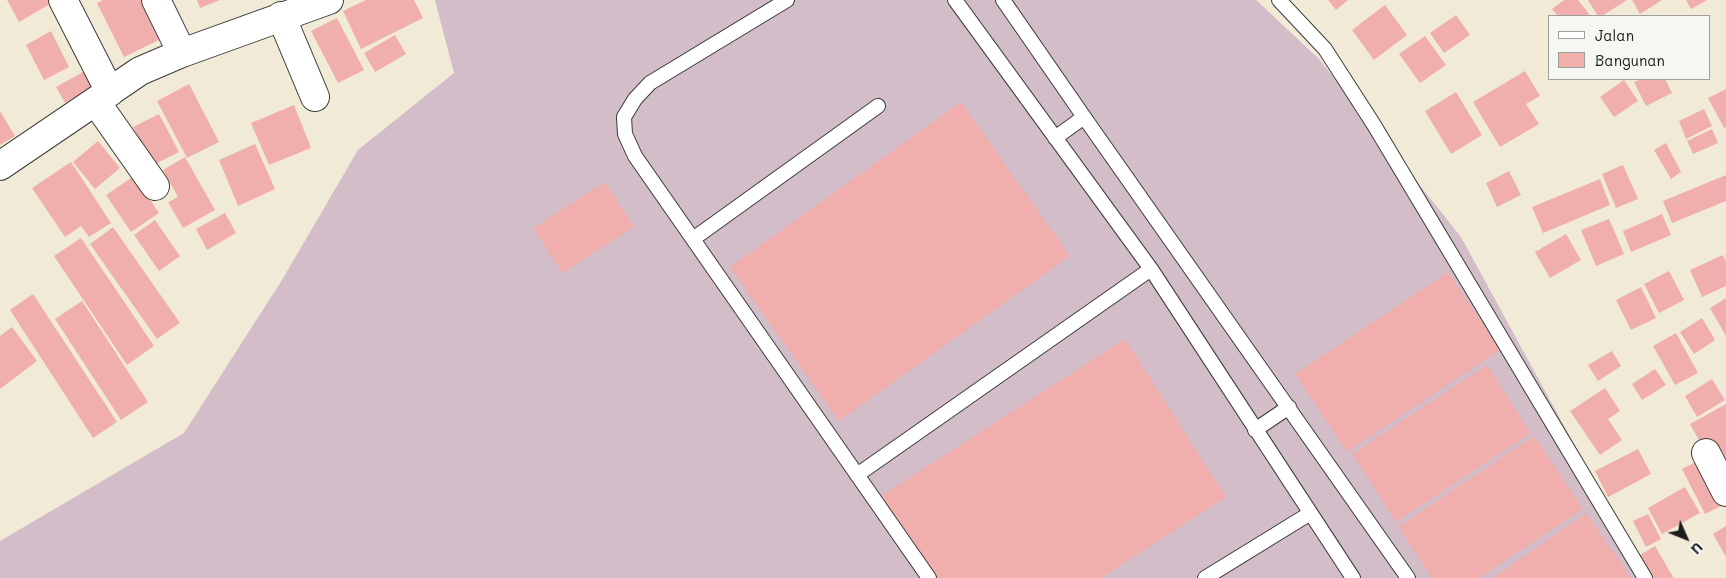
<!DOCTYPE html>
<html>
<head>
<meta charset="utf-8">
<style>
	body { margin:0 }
	#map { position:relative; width:1726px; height:578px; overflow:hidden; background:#f1ead7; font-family:Mali,sans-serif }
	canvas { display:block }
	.legend { position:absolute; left:1548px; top:15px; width:162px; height:65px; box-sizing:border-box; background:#f6f6f2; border:1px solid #9f9f9c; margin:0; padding:6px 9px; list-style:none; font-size:15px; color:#1c1c1c }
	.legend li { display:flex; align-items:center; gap:10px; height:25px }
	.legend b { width:25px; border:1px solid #9f9f9c }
	.north { position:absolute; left:1661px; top:513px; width:50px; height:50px; -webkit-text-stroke:4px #f6f6f2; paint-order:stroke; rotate:134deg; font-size:14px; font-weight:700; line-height:20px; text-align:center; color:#1c1c1c }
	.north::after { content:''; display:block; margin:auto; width:18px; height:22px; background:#1c1c1c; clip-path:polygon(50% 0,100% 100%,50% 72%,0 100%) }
</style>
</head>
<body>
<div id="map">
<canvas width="1726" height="578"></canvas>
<ul class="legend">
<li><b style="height:6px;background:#fff"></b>Jalan</li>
<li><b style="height:14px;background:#f0afac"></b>Bangunan</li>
</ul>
<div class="north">U</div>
</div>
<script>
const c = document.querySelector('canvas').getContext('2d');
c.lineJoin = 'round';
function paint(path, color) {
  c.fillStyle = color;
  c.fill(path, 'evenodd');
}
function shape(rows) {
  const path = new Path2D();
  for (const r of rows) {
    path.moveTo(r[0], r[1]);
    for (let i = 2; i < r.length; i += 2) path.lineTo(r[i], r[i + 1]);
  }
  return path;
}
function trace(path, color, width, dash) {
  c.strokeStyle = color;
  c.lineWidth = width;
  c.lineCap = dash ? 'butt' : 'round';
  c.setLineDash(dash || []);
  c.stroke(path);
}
const industrial = shape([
	[435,0,1256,0,1319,59,1461,237,1647,578,0,578,0,541,184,433,282,280,358,150,454,73]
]);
const building = shape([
	[7,0,51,0,52,3,19,22],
	[103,0,141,0,161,39,124,57,97,3],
	[197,0,220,0,200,8],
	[366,0,414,0,423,18,361,49,343,11],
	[1328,0,1348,0,1336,10],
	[1564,0,1578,0,1589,14,1587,16,1558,16,1552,9],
	[1588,0,1627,0,1602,16,1598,16],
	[1632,0,1662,0,1640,14],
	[1686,0,1707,0,1691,9],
	[1385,5,1407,35,1374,60,1352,30],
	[1456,15,1470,35,1444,53,1430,33],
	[337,18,364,70,338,83,311,31],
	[51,31,69,67,44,80,26,45],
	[395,35,406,54,375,72,364,53],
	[1425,36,1446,65,1420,83,1399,54],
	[1525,71,1540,96,1526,104,1539,124,1500,147,1473,102],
	[83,72,92,87,65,103,56,87],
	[1642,79,1665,79,1672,93,1646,106,1634,82],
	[1624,80,1638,101,1614,117,1600,97],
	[189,84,219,142,187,158,157,101],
	[1726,89,1726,127,1724,128,1708,98],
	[1456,92,1482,135,1451,154,1425,111],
	[961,102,1070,256,839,421,730,267],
	[294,105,311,148,269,165,251,123],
	[1704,109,1712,126,1686,139,1679,121],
	[0,111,15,136,0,145],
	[159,114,179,152,153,165,133,127],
	[1712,129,1718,143,1693,154,1687,141],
	[98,141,120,168,95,189,73,162],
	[1666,143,1681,172,1671,179,1654,150],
	[255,144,275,189,238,206,219,160],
	[185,157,215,210,183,228,168,202,178,197,163,170],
	[71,162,111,223,89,237,81,226,65,237,32,188],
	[1623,165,1638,199,1616,208,1602,174],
	[1509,171,1521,195,1497,207,1486,183],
	[1726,175,1726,201,1672,223,1663,201],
	[134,176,159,213,131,232,106,195],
	[1600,179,1610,205,1543,233,1532,207],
	[605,182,634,227,562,273,533,228],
	[225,213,236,233,207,250,196,229],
	[1662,214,1671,235,1631,252,1623,231],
	[1609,219,1624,254,1596,266,1581,230],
	[155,220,180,256,159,271,134,235],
	[113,227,180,323,157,339,90,244],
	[1566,234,1581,260,1550,278,1535,252],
	[81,238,154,346,127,365,54,256],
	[1723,255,1726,262,1726,286,1702,297,1690,270],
	[1669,271,1684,300,1659,313,1644,284],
	[1448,272,1500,350,1347,452,1295,374],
	[1641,287,1656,318,1631,330,1616,300],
	[33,294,117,422,93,438,10,310],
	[1726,298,1726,336,1710,308],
	[82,301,148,402,121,420,55,319],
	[1702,318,1715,340,1694,354,1680,332],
	[12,327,37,361,0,389,0,336],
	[1676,333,1698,373,1675,385,1653,346],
	[1125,339,1226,497,1101,578,938,578,881,496],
	[1612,351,1621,366,1598,381,1588,365],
	[1487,365,1531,433,1396,522,1352,454],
	[1655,369,1666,385,1642,400,1632,384],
	[1712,379,1725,400,1697,417,1685,396],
	[1605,388,1620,411,1608,419,1622,440,1600,455,1570,411],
	[1726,404,1726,459,1713,466,1690,424],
	[1534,436,1583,509,1479,578,1432,578,1398,527],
	[1638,449,1651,474,1608,497,1595,471],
	[1702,459,1725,504,1705,514,1682,469],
	[1685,487,1700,513,1662,534,1648,508],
	[1586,513,1631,578,1493,578],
	[1648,514,1661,539,1646,547,1633,521],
	[1726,526,1726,557,1713,534],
	[1655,546,1673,577,1672,578,1653,578,1640,555]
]);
const service = shape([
	[787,0,650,83,635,99,624,117,625,134,635,156,929,578],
	[955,0,1151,269,1353,578],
	[1003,0,1084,117],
	[1279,0,1325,49,1374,125,1645,578],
	[1055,138,1084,117,1408,578],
	[693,239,878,106],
	[1255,430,1289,407],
	[857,475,1151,269],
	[1205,578,1309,514]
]);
const minor = shape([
	[63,0,110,92],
	[156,0,182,53],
	[281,16,315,97],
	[96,102,155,186],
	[0,166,140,71,182,53,329,0],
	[1706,453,1726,492]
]);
paint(industrial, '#d2bdc8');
paint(building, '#f0afac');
trace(service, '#3c3b38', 16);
trace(minor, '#3c3b38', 30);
trace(service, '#fff', 14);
trace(minor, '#fff', 28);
</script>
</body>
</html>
